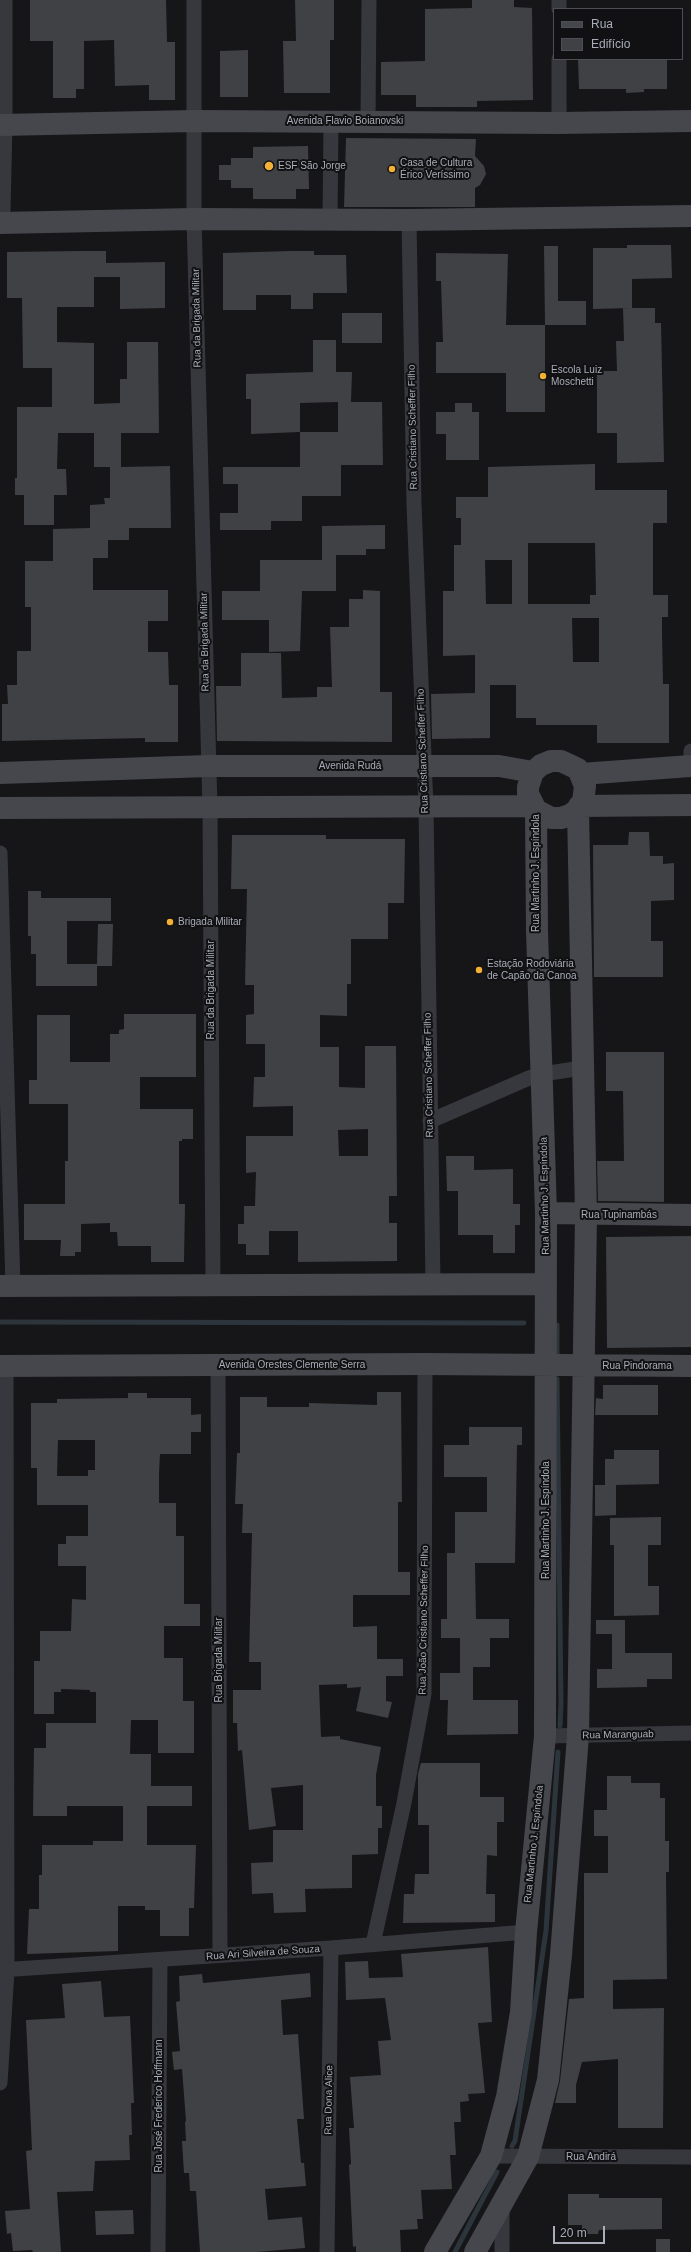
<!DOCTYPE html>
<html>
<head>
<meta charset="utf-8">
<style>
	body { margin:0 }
	#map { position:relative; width:691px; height:2252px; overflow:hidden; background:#161618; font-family:Helvetica,sans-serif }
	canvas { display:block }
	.legend { position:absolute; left:553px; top:8px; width:130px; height:52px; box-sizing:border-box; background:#111113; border:1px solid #4d4f55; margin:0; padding:5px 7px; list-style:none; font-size:12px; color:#a8adb8 }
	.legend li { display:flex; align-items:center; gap:8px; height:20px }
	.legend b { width:20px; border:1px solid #4d4f55 }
	.scale { position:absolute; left:553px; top:2226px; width:52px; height:18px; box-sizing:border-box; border:2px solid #a8adb8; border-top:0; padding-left:5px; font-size:12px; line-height:14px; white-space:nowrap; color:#a8adb8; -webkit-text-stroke:3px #111113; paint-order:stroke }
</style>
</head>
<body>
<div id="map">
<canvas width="691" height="2252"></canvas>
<ul class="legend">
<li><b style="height:5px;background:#45474d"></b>Rua</li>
<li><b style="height:11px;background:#404145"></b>Edifício</li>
</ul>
<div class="scale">20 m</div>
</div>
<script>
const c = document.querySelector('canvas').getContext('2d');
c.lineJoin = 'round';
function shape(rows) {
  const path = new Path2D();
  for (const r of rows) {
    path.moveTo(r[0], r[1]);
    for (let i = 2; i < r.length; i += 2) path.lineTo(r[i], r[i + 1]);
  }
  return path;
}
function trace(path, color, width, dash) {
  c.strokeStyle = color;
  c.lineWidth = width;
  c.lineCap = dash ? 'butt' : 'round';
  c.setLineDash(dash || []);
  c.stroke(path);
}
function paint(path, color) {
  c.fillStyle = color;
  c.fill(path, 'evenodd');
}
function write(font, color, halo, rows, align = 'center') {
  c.font = font + ' Helvetica,sans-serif';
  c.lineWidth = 4;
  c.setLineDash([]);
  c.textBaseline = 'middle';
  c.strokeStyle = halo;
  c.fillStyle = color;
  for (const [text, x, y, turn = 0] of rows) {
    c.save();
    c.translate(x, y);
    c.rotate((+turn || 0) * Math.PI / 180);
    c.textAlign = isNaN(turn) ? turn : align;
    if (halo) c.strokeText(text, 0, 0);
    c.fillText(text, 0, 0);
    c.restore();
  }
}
const stream = shape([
	[0,1322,524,1323],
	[557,1325,557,1355],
	[557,1379,561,1704,560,1726],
	[512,2146,515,2141,546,1931,558,1752],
	[455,2252,497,2172]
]);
const building = shape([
	[30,0,166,0,167,42,175,42,175,100,149,100,149,85,115,86,114,40,84,41,84,89,76,89,76,98,53,98,53,41,30,41],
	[295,0,334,0,334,40,330,40,330,93,284,93,283,41,296,41],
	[472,0,514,0,514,7,532,8,533,100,477,101,477,107,416,107,416,95,381,95,381,62,425,61,425,9,472,8],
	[248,50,248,97,220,97,220,51],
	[578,59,667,59,667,89,644,89,644,92,626,93,626,89,579,89],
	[346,138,476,139,475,156,484,166,486,174,480,185,475,188,475,207,344,207],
	[308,146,309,189,296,189,296,199,253,199,253,188,231,188,231,180,219,180,219,165,231,165,231,158,253,158,253,147],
	[627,245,671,245,672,278,632,279,632,308,593,309,593,248,627,248],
	[544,246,558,246,558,301,586,301,586,325,545,325,545,412,506,412,506,373,436,373,436,342,443,342,441,281,436,281,436,253,508,254,506,325,545,325],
	[80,251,106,251,106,263,165,262,165,308,120,309,120,277,94,277,94,307,57,307,57,342,94,343,94,404,120,403,120,379,127,379,127,342,158,342,159,433,121,433,121,467,170,466,171,528,129,528,129,540,108,540,108,558,93,558,93,590,168,590,168,621,148,621,148,652,168,652,169,685,178,685,178,742,145,742,145,738,2,741,2,704,8,704,7,685,17,685,17,651,31,651,31,607,25,607,25,561,53,561,53,529,90,528,90,505,105,504,104,498,110,498,110,467,94,467,94,433,58,433,57,469,66,469,67,495,54,495,54,525,24,525,24,495,15,495,15,478,17,478,17,407,52,407,52,368,23,368,22,298,7,298,7,252],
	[291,251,314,251,314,255,346,255,347,293,313,293,313,309,291,309,291,295,256,295,256,310,223,310,223,253],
	[623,308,655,308,655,323,661,323,664,462,617,463,617,433,597,433,597,371,617,371,616,341,624,341],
	[342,313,382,313,382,343,342,343],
	[313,340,336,340,336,372,352,372,351,402,382,402,383,465,341,465,341,496,302,496,302,521,271,521,271,530,220,530,220,513,238,513,238,484,223,484,223,467,300,467,300,432,338,432,338,402,300,403,300,432,251,434,251,399,246,399,246,374,313,372],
	[455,403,472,403,472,412,479,412,479,460,446,460,446,434,436,434,436,412,455,412],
	[595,464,595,490,667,490,667,523,653,523,653,595,668,595,668,617,662,617,662,633,663,684,669,684,669,743,597,743,597,725,536,725,536,718,516,718,516,685,490,685,490,738,432,739,431,694,475,693,475,655,443,656,443,591,454,591,454,545,461,545,461,518,456,518,456,497,488,497,488,467],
	[528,543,595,543,596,595,590,595,590,604,528,604],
	[485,560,512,560,512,604,486,604],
	[572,618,599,618,599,662,573,662],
	[385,525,385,549,366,549,366,555,336,555,336,591,302,591,300,651,269,652,269,620,222,620,222,591,260,591,260,560,322,560,322,526],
	[363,590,380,591,380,692,392,692,392,742,217,741,216,686,241,686,241,653,281,653,282,698,317,697,317,687,332,687,330,627,349,627,349,599,363,599],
	[629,832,649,832,650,856,663,856,663,864,674,863,674,900,651,901,651,941,663,941,663,977,594,977,593,845,628,845],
	[232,835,326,835,326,839,405,839,404,903,388,903,388,939,351,939,351,984,347,984,347,1016,320,1015,320,1047,339,1047,339,1087,365,1088,365,1046,396,1046,397,1196,389,1196,389,1223,397,1223,397,1261,298,1262,298,1231,269,1231,269,1255,246,1255,246,1244,238,1244,238,1224,244,1224,244,1206,255,1206,256,1172,246,1173,246,1136,293,1136,293,1106,253,1107,254,1077,265,1077,265,1044,246,1044,246,1015,254,1014,254,985,245,985,247,889,231,889],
	[368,1129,368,1156,339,1156,338,1130],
	[28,891,41,891,41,898,111,898,111,921,67,921,67,964,97,964,98,924,113,924,112,966,97,966,97,986,36,986,36,954,31,954,31,936,28,936],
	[124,1014,196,1014,196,1077,140,1077,140,1109,193,1109,193,1139,182,1139,182,1141,179,1141,179,1204,185,1204,184,1262,151,1262,151,1246,118,1246,117,1232,110,1232,110,1223,81,1224,81,1252,75,1252,75,1256,60,1256,61,1240,24,1240,24,1204,65,1204,65,1161,68,1161,68,1104,29,1104,29,1080,37,1080,37,1015,70,1015,70,1062,110,1062,110,1034,119,1034,119,1030,124,1029],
	[606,1052,664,1052,664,1202,598,1201,597,1161,624,1161,623,1091,606,1091],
	[446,1156,474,1156,474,1170,513,1169,513,1204,520,1204,520,1225,515,1225,515,1253,493,1253,493,1235,458,1235,458,1191,447,1191],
	[691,1236,691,1347,607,1348,606,1237],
	[603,1385,658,1385,658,1415,595,1415,596,1398,603,1399],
	[377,1392,401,1392,402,1502,398,1502,398,1572,410,1572,410,1595,353,1595,353,1627,377,1626,377,1659,403,1659,403,1676,386,1676,386,1701,392,1702,388,1718,356,1711,361,1687,347,1688,347,1684,319,1685,321,1737,340,1736,340,1739,381,1747,376,1775,376,1806,382,1806,382,1828,378,1828,378,1854,352,1855,352,1888,305,1889,306,1912,274,1913,273,1893,252,1894,251,1863,273,1862,273,1830,303,1830,303,1785,271,1788,276,1826,249,1830,242,1750,238,1751,237,1723,233,1723,233,1690,261,1690,261,1662,249,1662,252,1533,242,1533,243,1504,235,1504,237,1453,240,1453,240,1397,267,1397,267,1407,309,1407,309,1403,377,1405],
	[128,1393,147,1393,147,1398,191,1398,191,1415,201,1414,201,1432,191,1432,191,1454,160,1454,159,1473,159,1503,176,1503,176,1536,184,1536,184,1604,200,1604,200,1626,164,1626,164,1658,183,1658,183,1701,194,1701,194,1753,158,1753,158,1720,131,1720,130,1754,151,1754,151,1786,192,1786,192,1806,147,1806,147,1845,196,1845,194,1908,189,1908,189,1936,160,1936,160,1910,145,1910,145,1906,118,1906,118,1951,27,1954,29,1909,39,1909,39,1875,42,1875,42,1845,93,1845,93,1841,123,1841,123,1806,67,1806,67,1816,33,1816,34,1748,46,1748,46,1723,96,1723,96,1692,90,1692,90,1690,61,1689,61,1692,54,1692,54,1714,34,1714,34,1661,40,1661,40,1631,71,1631,72,1599,86,1600,86,1566,58,1566,58,1544,66,1544,66,1536,88,1536,88,1505,37,1505,37,1468,31,1468,31,1403,57,1403,57,1399,128,1398],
	[58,1440,95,1440,95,1470,88,1470,88,1476,57,1476],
	[469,1427,522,1427,522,1445,517,1445,515,1563,475,1563,476,1619,509,1619,509,1638,490,1638,490,1667,473,1667,473,1700,518,1700,518,1734,447,1735,448,1700,440,1700,440,1673,460,1673,460,1638,441,1638,441,1619,447,1619,447,1553,455,1553,455,1512,487,1512,487,1477,444,1477,444,1445,469,1445],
	[614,1450,659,1450,659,1484,616,1485,616,1515,595,1516,595,1485,605,1485,605,1459,614,1459],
	[661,1517,661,1545,648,1545,648,1586,659,1586,659,1615,614,1616,614,1545,610,1545,610,1518],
	[596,1620,625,1620,625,1653,672,1653,672,1679,647,1679,647,1687,597,1688,597,1669,612,1669,612,1634,596,1634],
	[421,1763,480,1763,480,1797,504,1797,504,1822,497,1822,497,1856,487,1855,486,1894,495,1894,495,1922,403,1923,404,1894,414,1894,415,1874,429,1874,429,1825,418,1825,418,1774],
	[607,1776,631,1776,631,1783,660,1783,660,1798,665,1798,665,1841,669,1841,669,1872,666,1872,667,1979,613,1980,613,2009,664,2008,663,2128,618,2128,618,2059,582,2062,576,2085,576,2103,555,2103,560,2081,569,1999,584,1998,584,1873,608,1873,608,1836,594,1836,594,1810,607,1810],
	[488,1947,492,2022,478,2023,485,2093,468,2094,469,2101,460,2102,461,2122,454,2122,456,2155,450,2155,452,2189,421,2190,423,2219,417,2219,418,2229,400,2230,401,2252,356,2252,356,2246,353,2247,349,2165,351,2164,349,2128,354,2128,350,2077,381,2075,378,2041,391,2040,385,1998,346,2000,345,1962,368,1961,369,1978,403,1977,401,1954],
	[310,1973,311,1997,281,2000,283,2035,298,2034,304,2119,297,2119,301,2163,304,2163,306,2186,265,2189,268,2220,302,2217,305,2248,257,2252,200,2252,196,2191,190,2191,189,2173,184,2173,182,2141,186,2141,185,2122,186,2121,182,2069,174,2070,172,2052,180,2051,176,2002,180,2001,179,1976,202,1974,203,1983],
	[101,1981,104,2017,130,2016,134,2103,131,2103,132,2135,129,2135,130,2160,95,2161,93,2191,57,2192,61,2252,33,2252,32,2250,13,2251,11,2233,7,2234,5,2211,30,2209,26,2151,32,2150,26,2020,65,2018,62,1984],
	[568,2194,599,2194,599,2198,662,2198,662,2229,599,2230,598,2234,582,2234,582,2225,568,2225],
	[133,2210,134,2234,96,2235,95,2211],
	[656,2239,670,2239,670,2252,656,2252]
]);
const street = shape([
	[194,0,194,219,210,808,213,1284],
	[559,9,559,0],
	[368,121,369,0],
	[559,123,559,59],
	[0,220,3,211,5,125,5,0],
	[330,220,331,121],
	[409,220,414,504,426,807,433,1283],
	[691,751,691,768],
	[0,853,13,1286],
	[430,1121,529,1078,542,1074,582,1068],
	[218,1365,220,1955],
	[545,1736,691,1733],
	[373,1944,404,1803,424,1694,425,1364],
	[0,1970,331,1948,526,1932],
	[0,2083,7,1970,6,1366],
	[491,2156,691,2157],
	[502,2207,502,2252],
	[158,2252,160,1960],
	[327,2252,331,1948]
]);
const secondary = shape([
	[0,125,194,121,559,123,691,121],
	[0,223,194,219,409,220,691,216],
	[0,773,208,766,499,766,533,772],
	[581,774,691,766],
	[579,806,691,805],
	[0,808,534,806],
	[546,1213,691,1215],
	[0,1286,546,1284],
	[0,1366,425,1364,691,1366],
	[435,2252,491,2156,507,2097,521,2012,526,1932,545,1736,546,1213,537,931,536,810],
	[475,2252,528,2157,548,2080,561,1955,578,1736,586,1215,578,809,583,802,585,786,578,769,561,761,551,761,541,765,533,772,528,787,528,794,536,810,551,818,561,818,570,815,578,809]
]);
const markers = [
	[269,166,5,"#f2b134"],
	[392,169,4,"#f2b134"],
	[543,376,4,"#f2b134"],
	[170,922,4,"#f2b134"],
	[479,970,4,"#f2b134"]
];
const streetNames = [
	["Avenida Flavio Boianovski",345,121],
	["Rua da Brigada Militar",197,318,-91],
	["Rua Cristiano Scheffer Filho",413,427,-91],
	["Rua da Brigada Militar",205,642,-91],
	["Rua Cristiano Scheffer Filho",423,751,-92],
	["Avenida Rudá",350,766],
	["Rua Martinho J. Espíndola",536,873,-90],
	["Rua da Brigada Militar",211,990,-90],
	["Rua Cristiano Scheffer Filho",429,1075,-91],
	["Rua Martinho J. Espíndola",545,1196,-91],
	["Rua Tupinambás",619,1215],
	["Avenida Orestes Clemente Serra",292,1365],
	["Rua Pindorama",637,1366],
	["Rua Martinho J. Espíndola",546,1520,-90],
	["Rua João Cristiano Scheffer Filho",424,1620,-89],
	["Rua Brigada Militar",219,1660,-90],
	["Rua Maranguab",618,1735,-1],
	["Rua Martinho J. Espíndola",534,1844,-84],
	["Rua Ari Silveira de Souza",263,1953,-4],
	["Rua Dona Alice",329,2100,-89],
	["Rua José Frederico Hoffmann",159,2106,-90],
	["Rua Andirá",591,2157]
];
const poiNames = [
	["Casa de Cultura",400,163],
	["Érico Veríssimo",400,175],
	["ESF São Jorge",278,166],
	["Escola Luiz",551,370],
	["Moschetti",551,382],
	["Brigada Militar",178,922],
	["Estação Rodoviária",487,964],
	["de Capão da Canoa",487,976]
];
trace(stream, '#2c353c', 5);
paint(building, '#404145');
trace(street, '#37383d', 15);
trace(secondary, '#45474d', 22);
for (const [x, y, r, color] of markers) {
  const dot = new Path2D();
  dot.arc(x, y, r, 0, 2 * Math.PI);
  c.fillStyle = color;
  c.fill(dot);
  trace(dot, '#111113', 1.5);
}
write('10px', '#a8adb8', '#111113', streetNames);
write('10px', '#a8adb8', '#111113', poiNames, 'left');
</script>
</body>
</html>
